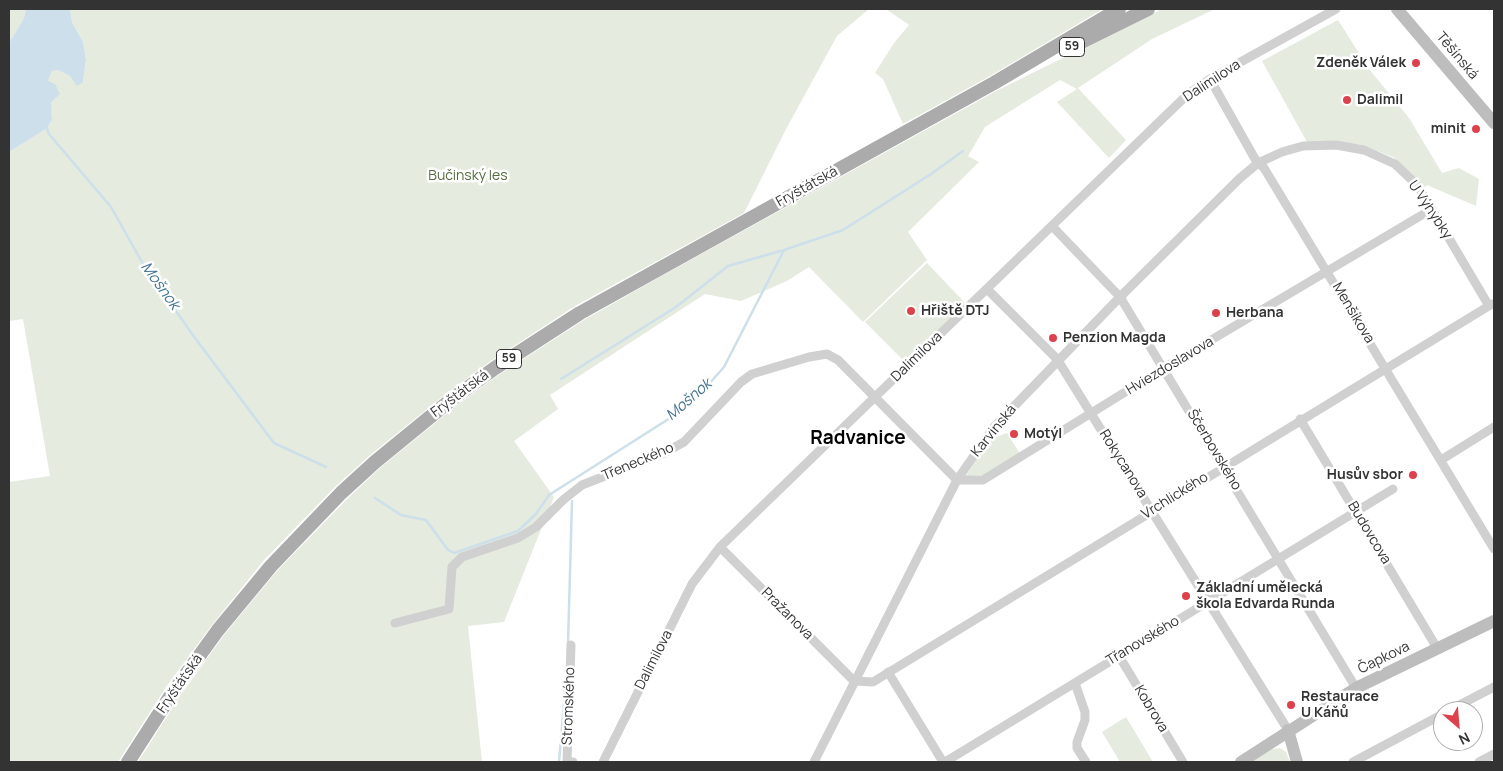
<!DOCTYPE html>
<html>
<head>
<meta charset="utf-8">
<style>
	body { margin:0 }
	#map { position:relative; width:1503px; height:771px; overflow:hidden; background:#fff; font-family:Manrope,sans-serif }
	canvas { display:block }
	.frame { position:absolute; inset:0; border:10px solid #333; pointer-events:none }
	.north { position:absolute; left:1433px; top:701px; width:50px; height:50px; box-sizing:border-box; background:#fff; border:1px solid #adadad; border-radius:50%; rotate:153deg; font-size:14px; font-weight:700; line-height:20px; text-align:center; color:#333 }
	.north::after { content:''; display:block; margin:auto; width:18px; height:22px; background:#dd414c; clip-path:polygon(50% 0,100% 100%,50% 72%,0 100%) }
</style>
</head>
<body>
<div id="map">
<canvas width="1503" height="771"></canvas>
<div class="frame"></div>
<div class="north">N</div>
</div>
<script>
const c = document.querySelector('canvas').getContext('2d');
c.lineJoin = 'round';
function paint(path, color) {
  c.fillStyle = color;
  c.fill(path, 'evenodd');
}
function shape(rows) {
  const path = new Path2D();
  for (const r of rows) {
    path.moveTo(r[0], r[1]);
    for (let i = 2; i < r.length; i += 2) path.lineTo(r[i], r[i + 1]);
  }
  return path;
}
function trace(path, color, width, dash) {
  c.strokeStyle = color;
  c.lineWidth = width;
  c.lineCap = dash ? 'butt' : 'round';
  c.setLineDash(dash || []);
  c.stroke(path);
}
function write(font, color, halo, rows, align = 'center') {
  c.font = font + ' Manrope,sans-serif';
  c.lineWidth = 5;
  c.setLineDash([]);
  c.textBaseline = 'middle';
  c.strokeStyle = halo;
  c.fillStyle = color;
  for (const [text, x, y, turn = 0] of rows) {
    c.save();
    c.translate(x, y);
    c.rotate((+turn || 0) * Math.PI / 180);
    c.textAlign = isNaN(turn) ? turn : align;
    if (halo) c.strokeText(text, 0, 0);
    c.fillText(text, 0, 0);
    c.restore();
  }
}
const green = shape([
	[9,9,26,9,24,18,9,43],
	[70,9,869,9,837,36,785,131,744,213,575,306,491,361,447,393,369,456,335,487,264,560,212,625,166,687,118,762,9,762,9,482,50,476,23,319,9,321,9,152,46,129,52,120,48,81,52,71,58,70,83,82,86,60,83,42,72,22],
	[886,9,1103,9,990,76,903,124,883,79,875,73,894,43,909,25],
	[1162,9,1215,9,1152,39,1078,88,1126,140,1109,158,1057,102,1077,89,1060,80,985,127,968,156,979,162,908,232,927,260,863,322,809,267,787,281,741,301,705,294,550,395,558,409,514,441,554,497,504,622,468,626,482,762,138,762,180,696,224,635,277,571,347,499,380,468,457,405,500,374,584,320,658,278,998,90],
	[1338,20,1369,69,1409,118,1442,173,1459,168,1479,179,1476,206,1427,185,1425,187,1393,157,1362,145,1336,141,1307,142,1262,61],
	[927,263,966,304,905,362,865,322],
	[1007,433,1020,454,984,475,966,476,990,439],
	[1126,717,1153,762,1120,762,1102,732],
	[1280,748,1286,752,1290,762,1252,762,1272,749]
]);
const water = shape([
	[26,9,70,9,72,22,83,42,86,60,83,82,77,86,70,76,58,70,52,71,48,81,55,84,60,94,51,102,52,120,46,129,9,152,9,43,24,18]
]);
const stream = shape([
	[46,126,49,134,111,207,143,264,192,334,274,443,326,467],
	[561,379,676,307,728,266,784,250],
	[375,498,401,515,426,520,448,550,454,553,518,531,536,514,549,495,678,413,700,394,724,367,784,250,843,230,931,174,963,151],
	[568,644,572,501],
	[559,762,566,679]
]);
const street = shape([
	[1210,79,1255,159,1264,168,1494,549],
	[1052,226,1120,297,1356,688],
	[987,289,1057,359,1288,730],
	[1300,419,1437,648],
	[1441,460,1494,427],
	[720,547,854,681],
	[395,623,449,609,452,567,462,557,518,538,536,527,563,500,582,485,664,453,684,442,741,382,752,374,809,357,827,354,838,360,957,480,983,480,1164,368,1432,209],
	[571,645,567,762,573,762],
	[1119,656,1183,762],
	[888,672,943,762],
	[854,681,873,682,1492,304],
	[1075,683,1085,712,1085,720,1077,742,1077,748,1086,762],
	[1448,711,1494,687],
	[603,762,692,584,720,547,1188,94,1210,79,1336,9],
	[814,762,957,480,994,427,1120,297,1239,179,1258,163,1282,152,1303,146,1336,145,1364,150,1395,164,1418,186,1489,306],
	[945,762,1393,489],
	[1353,762,1443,714],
	[1479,762,1494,754]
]);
const secondary = shape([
	[1397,9,1494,123],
	[1288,730,1297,762],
	[1241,762,1356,688,1494,621]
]);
const primary = shape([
	[1065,50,1148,9],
	[128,762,173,692,218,630,271,566,341,493,375,462,452,399,495,368,580,313,994,83,1119,9]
]);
const markers = [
	[1416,63,5,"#dd414c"],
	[1347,100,5,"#dd414c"],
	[1476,129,5,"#dd414c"],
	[911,311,5,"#dd414c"],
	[1216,313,5,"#dd414c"],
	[1053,338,5,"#dd414c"],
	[1014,434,5,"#dd414c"],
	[1413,475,5,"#dd414c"],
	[1186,596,5,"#dd414c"],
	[1291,705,5,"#dd414c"]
];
const shields = [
	[1072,47,25],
	[509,359,25]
];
const shieldNames = [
	["59",1072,47],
	["59",509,359]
];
const streetNames = [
	["Těšínská",1457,56,50],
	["Dalimilova",1212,81,-33],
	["Fryštátská",807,187,-29],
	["U Výhybky",1430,210,56],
	["Menšíkova",1353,313,59],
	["Dalimilova",917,357,-44],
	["Hviezdoslavova",1170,366,-31],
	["Fryštátská",460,394,-37],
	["Karvinská",994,431,-51],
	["Ščerbovského",1214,450,59],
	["Třeneckého",638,462,-23],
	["Rokycanova",1123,464,58],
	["Vrchlického",1175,496,-32],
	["Budovcova",1369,533,59],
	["Pražanova",787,614,45],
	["Třanovského",1143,641,-31],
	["Čapkova",1384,658,-26],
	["Dalimilova",654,660,-63],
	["Fryštátská",180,684,-55],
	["Stromského",569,706,-88],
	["Kobrova",1151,709,59]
];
const poiNames = [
	["Zdeněk Válek",1406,63,"right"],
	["Dalimil",1357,100],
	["minit",1466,129,"right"],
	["Hřiště DTJ",921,311],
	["Herbana",1226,313],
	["Penzion Magda",1063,338],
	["Motýl",1024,434],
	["Husův sbor",1403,475,"right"],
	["Základní umělecká",1196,588],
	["škola Edvarda Runda",1196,604],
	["Restaurace",1301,697],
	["U Káňů",1301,713]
];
const parkNames = [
	["Bučinský les",468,176]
];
const waterNames = [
	["Mošnok",160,286,54],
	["Mošnok",689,400,-41]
];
const districtNames = [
	["Radvanice",858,439]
];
paint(green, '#e5ebdf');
paint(water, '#cddfea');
trace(stream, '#cddfea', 2.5);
trace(street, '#d0d0d0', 9);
trace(secondary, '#bdbdbd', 12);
trace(primary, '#ababab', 14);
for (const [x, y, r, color] of markers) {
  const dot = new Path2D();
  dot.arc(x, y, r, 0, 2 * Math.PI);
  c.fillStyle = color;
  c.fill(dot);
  trace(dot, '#fff', 2);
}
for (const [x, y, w] of shields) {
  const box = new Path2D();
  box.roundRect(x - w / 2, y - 9.5, w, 19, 4);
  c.fillStyle = '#fff';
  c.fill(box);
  trace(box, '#333', 1);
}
write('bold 12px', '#333', null, shieldNames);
write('14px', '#333', '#fff', streetNames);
write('bold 14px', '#333', '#fff', poiNames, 'left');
write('14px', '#556d41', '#fff', parkNames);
write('italic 15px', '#437392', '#fff', waterNames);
write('bold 19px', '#000', '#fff', districtNames);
</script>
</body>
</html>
